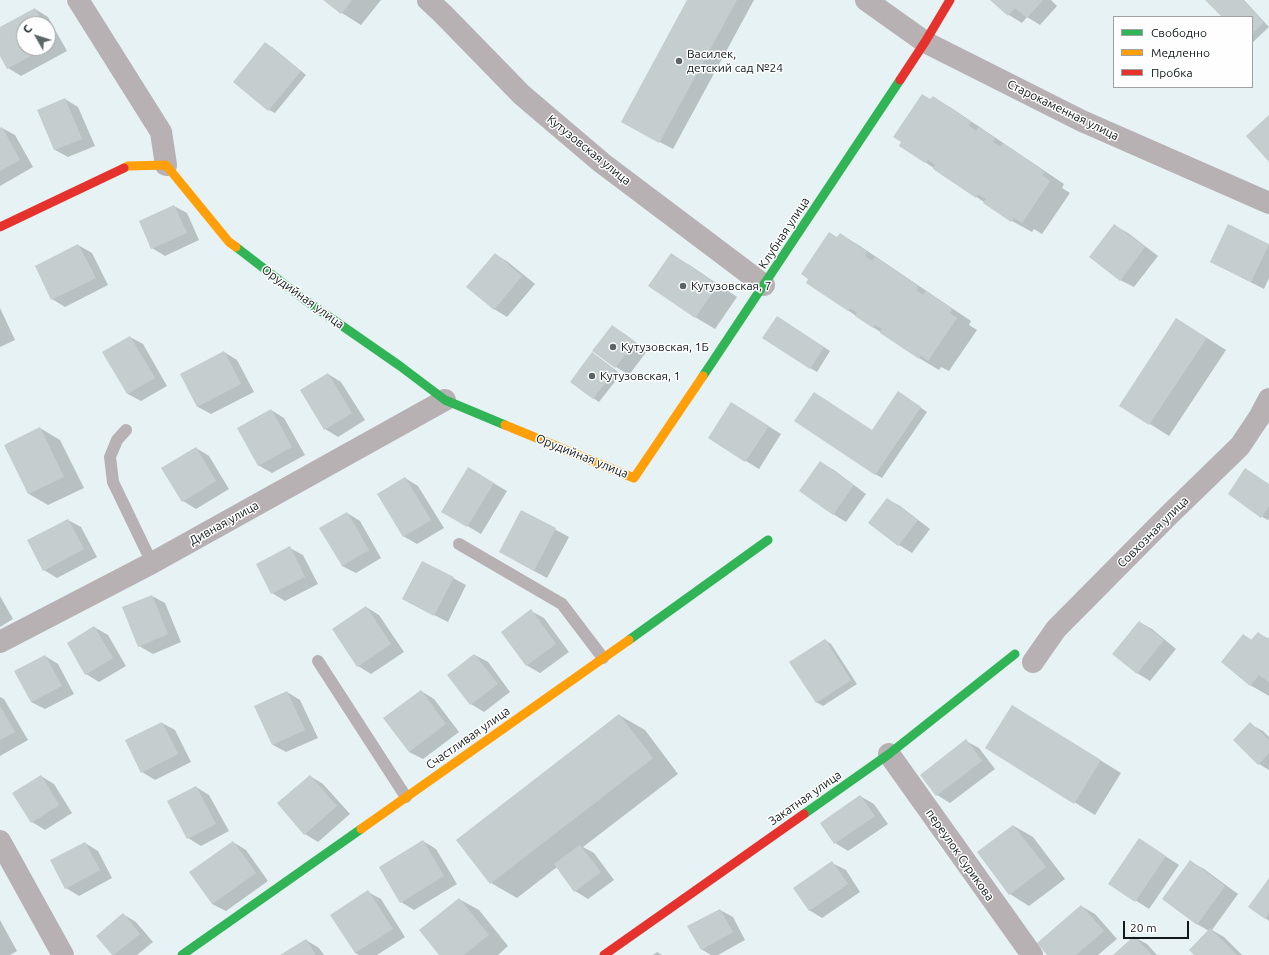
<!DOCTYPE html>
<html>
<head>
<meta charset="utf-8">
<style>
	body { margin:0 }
	#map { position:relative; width:1269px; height:955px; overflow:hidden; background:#e6f2f3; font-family:Ubuntu,sans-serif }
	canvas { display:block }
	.legend { position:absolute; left:1113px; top:16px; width:140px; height:72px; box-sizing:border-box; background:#fefefe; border:1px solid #9fa2a3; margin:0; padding:5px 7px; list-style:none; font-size:12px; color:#11191a }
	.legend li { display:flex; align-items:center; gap:8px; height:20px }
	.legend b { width:20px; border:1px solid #9fa2a3 }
	.north { position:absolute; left:16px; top:16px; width:40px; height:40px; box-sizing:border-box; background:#fefefe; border:1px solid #9fa2a3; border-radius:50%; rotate:309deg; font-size:11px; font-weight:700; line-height:16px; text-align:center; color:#11191a }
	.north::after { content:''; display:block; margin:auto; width:14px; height:18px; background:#5c6566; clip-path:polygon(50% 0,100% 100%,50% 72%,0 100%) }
	.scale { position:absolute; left:1123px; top:921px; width:66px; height:18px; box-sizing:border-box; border:2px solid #11191a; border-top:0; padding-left:5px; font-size:12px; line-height:14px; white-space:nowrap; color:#11191a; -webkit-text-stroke:3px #fefefe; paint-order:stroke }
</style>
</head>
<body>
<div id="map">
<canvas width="1269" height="955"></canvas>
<ul class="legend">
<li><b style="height:5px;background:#30b455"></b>Свободно</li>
<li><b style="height:5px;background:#ff9f0a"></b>Медленно</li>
<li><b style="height:5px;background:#e5322d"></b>Пробка</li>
</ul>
<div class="north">С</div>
<div class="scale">20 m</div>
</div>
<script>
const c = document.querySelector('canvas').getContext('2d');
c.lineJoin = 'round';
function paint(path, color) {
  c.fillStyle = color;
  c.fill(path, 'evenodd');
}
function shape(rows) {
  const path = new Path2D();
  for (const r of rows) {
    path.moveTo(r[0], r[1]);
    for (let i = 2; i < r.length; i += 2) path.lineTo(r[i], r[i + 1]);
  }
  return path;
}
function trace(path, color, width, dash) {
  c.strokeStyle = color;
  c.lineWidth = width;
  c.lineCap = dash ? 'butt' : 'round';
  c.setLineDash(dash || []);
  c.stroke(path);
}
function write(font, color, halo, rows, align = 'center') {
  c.font = font + ' Ubuntu,sans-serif';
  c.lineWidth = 3;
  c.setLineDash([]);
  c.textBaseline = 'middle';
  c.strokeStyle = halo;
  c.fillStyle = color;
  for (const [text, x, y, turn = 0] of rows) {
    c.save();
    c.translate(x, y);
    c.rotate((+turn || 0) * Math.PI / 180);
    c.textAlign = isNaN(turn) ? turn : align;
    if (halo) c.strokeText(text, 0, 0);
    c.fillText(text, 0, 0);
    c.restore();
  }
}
const shadow = shape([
	[324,0,381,0,361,25,342,13],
	[688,0,754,0,673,149,635,129],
	[992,0,1051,0,1057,6,1040,25,1027,17,1022,23,1009,15],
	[1207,0,1244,0,1269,27,1252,43,1252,17,1223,17],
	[35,9,48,17,67,51,21,76,8,68,0,54,0,28],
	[24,24,48,24,48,48,24,48],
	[265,43,272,47,306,75,275,113,269,110],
	[933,97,953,109,1064,184,1062,188,1070,193,1042,234,1034,229,1032,232,1012,221,900,145],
	[65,99,78,107,95,146,68,157,55,150],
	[2,128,15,135,33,167,0,186,0,129],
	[174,206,187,213,199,240,165,256,152,248],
	[1114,225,1128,233,1158,256,1134,287,1120,280],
	[1229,225,1269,245,1269,278,1264,289,1211,262],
	[840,234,860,246,971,321,969,325,977,330,949,371,941,367,939,370,919,358,807,283],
	[78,245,92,253,108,285,65,307,52,299],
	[495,254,508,262,535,284,507,317,494,309],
	[671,254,691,266,737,297,715,329,695,317],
	[0,308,15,340,0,347],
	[1177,319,1226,350,1169,436,1120,405],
	[784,321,830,351,817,372,810,368],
	[612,326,625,334,647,351,629,375,616,367,594,351],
	[130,337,143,344,167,386,141,401,128,394,104,352],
	[224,352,237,360,254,392,211,414,198,407,181,375],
	[598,357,621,374,599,402,593,398],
	[328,374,341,382,365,420,338,437,325,429],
	[904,396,927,412,882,478,875,474,872,431],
	[732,403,781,434,759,469,746,461],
	[271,410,284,418,305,455,272,473,258,465],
	[40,428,60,440,84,488,48,505,29,494,5,446],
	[196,448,209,456,229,489,196,509,183,501],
	[820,462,834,470,866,494,846,522,833,514],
	[468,468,507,491,481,534,442,511],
	[405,478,418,486,444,528,417,544,403,536],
	[1269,485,1269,519,1268,520,1262,517],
	[887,499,900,506,930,529,912,553,899,545,869,523],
	[522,511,569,537,547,578,514,560],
	[347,513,360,521,381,558,356,573,342,566],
	[68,520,81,527,97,557,57,578,44,570],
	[290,548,303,555,318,584,285,601,272,593],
	[453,578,466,585,448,622,416,606],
	[0,596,13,619,0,627],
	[152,596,165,603,181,642,153,654,139,646],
	[366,607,379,615,404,652,371,674,358,666],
	[531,611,544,618,569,652,540,673,526,665],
	[1139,622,1152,629,1176,649,1150,681,1137,673],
	[94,627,108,635,126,666,99,682,86,674],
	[1258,633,1269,639,1269,696,1250,685,1243,635,1252,640],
	[825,640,831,644,857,684,823,706,816,702],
	[475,655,488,662,510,692,484,712,471,704],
	[45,656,58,664,74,694,45,709,31,702],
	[421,691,434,699,459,732,423,759,409,752],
	[287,692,300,700,318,738,286,752,273,745,256,707],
	[0,697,4,699,28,740,0,756],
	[619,715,645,730,678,774,583,847,594,853,614,880,588,899,575,891,557,867,517,898,491,883],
	[1032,718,1121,773,1095,815,987,748],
	[162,723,175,730,191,762,155,780,142,772],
	[1250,724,1263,731,1269,737,1269,770,1259,764],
	[966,741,979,748,995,769,950,803,937,795],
	[41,776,54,784,72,813,45,830,32,822],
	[310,776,323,784,350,814,318,842,305,834,278,804],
	[196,787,209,795,229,831,201,846,188,838],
	[860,796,874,804,888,824,848,851,835,843,821,823],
	[1014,826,1033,837,1065,879,1029,906,1010,894],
	[1139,839,1179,865,1149,909,1109,883],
	[423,841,436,849,457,884,414,910,401,902],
	[233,842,246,850,268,881,226,911,212,904],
	[85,843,98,851,112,878,79,896,66,888],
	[1191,862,1204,869,1238,894,1212,930,1224,937,1242,955,1195,955,1209,931,1197,924],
	[832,863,846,870,860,892,822,918,809,910],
	[1269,880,1269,921,1265,918],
	[368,892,381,899,405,937,377,955,359,955,355,953],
	[459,899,479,910,508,946,498,955,441,955],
	[1081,906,1095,914,1117,939,1098,955,1048,955],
	[720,910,733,917,745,940,718,955,711,955,701,949],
	[123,914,136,922,153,942,137,955,113,955],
	[0,920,17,951,10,955,0,955],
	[1134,937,1147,944,1157,955,1115,955],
	[306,940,319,948,324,955,281,955],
	[657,952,662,955,653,955]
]);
const building = shape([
	[323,0,352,0,341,14],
	[687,0,737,0,659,143,621,122],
	[990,0,1043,0,1027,18,1015,8,1008,16],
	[1205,0,1243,0,1264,22,1252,34,1252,17,1222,17],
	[35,8,43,24,24,24,24,48,45,48,7,69,0,56,0,27],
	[48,32,54,43,48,47],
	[265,42,301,71,268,111,233,82],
	[922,94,930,99,933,96,971,122,968,125,976,131,979,127,995,138,993,142,1001,147,1003,143,1045,172,1042,175,1050,181,1022,223,1014,218,1011,222,983,203,986,199,978,194,976,198,933,169,935,165,928,160,925,163,899,146,901,142,893,137],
	[65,98,82,139,54,150,37,110],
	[1269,115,1269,162,1246,136],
	[2,127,20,160,0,171,0,128],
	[174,205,187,233,151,249,139,221],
	[1114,224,1145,247,1120,281,1089,257],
	[1228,224,1269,244,1251,282,1210,262],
	[829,232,837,237,840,233,867,252,865,256,872,261,875,257,918,286,916,290,923,295,926,291,952,309,950,313,957,318,928,361,921,355,919,359,880,333,882,329,875,325,873,328,855,316,857,313,850,308,848,311,806,283,808,279,801,274],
	[78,244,96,278,51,300,35,266],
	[495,253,522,276,494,310,466,287],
	[671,253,718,285,695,318,648,286],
	[777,316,824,347,810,369,762,338],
	[1176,318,1207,338,1149,425,1119,406],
	[612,325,635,342,615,368,592,351],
	[130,336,155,378,127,394,102,352],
	[224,351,241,384,197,407,180,374],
	[592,352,615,370,593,399,570,382],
	[328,373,352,413,324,430,300,390],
	[898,391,921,407,875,475,794,421,814,392,872,430],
	[731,402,769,426,745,462,708,438],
	[271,409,292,447,258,466,237,428],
	[40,427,64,477,28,494,4,445],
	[196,447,216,481,182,502,161,468],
	[820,461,854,485,833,515,799,491],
	[468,467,494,483,467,527,441,512],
	[1245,468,1269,484,1269,506,1261,518,1228,494],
	[405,477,431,520,403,537,377,494],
	[887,498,918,520,898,546,868,523],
	[521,510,556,528,534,571,499,552],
	[347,512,369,550,342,566,319,528],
	[68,519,84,549,43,571,27,540],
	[290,546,305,577,271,594,256,564],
	[422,561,454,577,434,616,402,599],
	[152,595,168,634,138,647,122,607],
	[366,606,391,644,357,667,332,629],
	[531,609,556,644,526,666,501,632],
	[1139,621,1164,640,1137,674,1112,654],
	[94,626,113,658,85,675,67,643],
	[1258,632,1267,639,1269,637,1269,682,1259,675,1250,686,1221,662,1243,634,1251,640],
	[825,639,851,680,816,703,789,662],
	[474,654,498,684,470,705,447,675],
	[45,655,62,686,31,702,14,671],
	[421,690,446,724,409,752,383,718],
	[287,691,305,730,272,745,254,706],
	[1012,705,1101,760,1074,804,985,748],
	[0,706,15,732,0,740],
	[619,714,653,758,490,884,456,840],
	[162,722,178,754,141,773,125,740],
	[1250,722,1269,740,1269,753,1258,765,1233,740],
	[966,739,982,761,936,796,920,775],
	[41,775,59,805,31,823,12,793],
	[310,775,337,806,304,835,277,803],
	[196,786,216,824,187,839,167,801],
	[860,795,875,816,834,844,820,823],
	[1013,825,1046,867,1009,895,977,852],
	[1139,838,1166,856,1135,902,1108,884],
	[423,840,444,876,400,903,379,867],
	[233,841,256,873,212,904,189,872],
	[85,842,100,870,65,889,50,860],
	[580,845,601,872,574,892,554,864],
	[1190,860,1225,886,1197,925,1162,899],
	[832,861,848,884,809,911,793,888],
	[1269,878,1269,913,1265,919,1248,907],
	[368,890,393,929,355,953,330,915],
	[459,898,489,935,464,955,439,955,419,930],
	[1081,905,1104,931,1076,955,1047,955,1037,943],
	[720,909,733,932,701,950,687,926],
	[123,913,140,934,114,955,112,955,96,936],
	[1210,928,1237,955,1194,955,1189,950],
	[1134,936,1152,955,1113,955],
	[306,939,316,955,280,955]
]);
const lane = shape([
	[126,430,117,440,110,457,113,482,152,563],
	[459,544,562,604,603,658],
	[318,661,406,797]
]);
const street = shape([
	[78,0,161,132,166,165],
	[428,0,443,14,522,95,602,163,764,285],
	[866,0,925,42,1082,121,1269,203],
	[0,642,152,563,445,400],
	[1033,662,1056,629,1168,516,1240,446,1260,416,1269,399],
	[889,754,1032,955],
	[0,841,63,955]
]);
const fast = shape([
	[236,247,305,300,400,366,445,400,505,425],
	[703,376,900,80],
	[629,640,768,540],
	[804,814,889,754,1015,654],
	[182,955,361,829]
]);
const slow = shape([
	[124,168,128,166,166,165,229,242,236,247],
	[505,425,634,478,703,376],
	[361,829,629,640]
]);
const jam = shape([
	[900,80,925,42,950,0],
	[0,227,124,168],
	[604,955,804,814]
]);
const markers = [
	[679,61,4,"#5c6566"],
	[683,286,4,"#5c6566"],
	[613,347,4,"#5c6566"],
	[592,376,4,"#5c6566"]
];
const poiNames = [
	["Василек,",687,54],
	["детский сад №24",687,68],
	["Кутузовская, 7",691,286],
	["Кутузовская, 1Б",621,347],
	["Кутузовская, 1",600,376]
];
const streetNames = [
	["Старокаменная улица",1063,110,26],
	["Кутузовская улица",589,150,39],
	["Клубная улица",784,233,-57],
	["Орудийная улица",303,297,36],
	["Орудийная улица",582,456,22],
	["Дивная улица",224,523,-29],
	["Совхозная улица",1153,532,-45],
	["Счастливая улица",468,738,-35],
	["Закатная улица",805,798,-35],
	["переулок Сурикова",960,855,55]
];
paint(shadow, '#0003');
paint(building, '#c4cecf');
trace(lane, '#b7b1b4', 12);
trace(street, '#b7b1b4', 22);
trace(fast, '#30b455', 9);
trace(slow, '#ff9f0a', 9);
trace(jam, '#e5322d', 9);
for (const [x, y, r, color] of markers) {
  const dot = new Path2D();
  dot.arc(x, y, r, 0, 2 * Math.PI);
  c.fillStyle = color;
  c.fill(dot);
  trace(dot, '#fefefe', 1.5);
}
write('12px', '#11191a', '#fefefe', poiNames, 'left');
write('12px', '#11191a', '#fefefe', streetNames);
</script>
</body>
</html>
